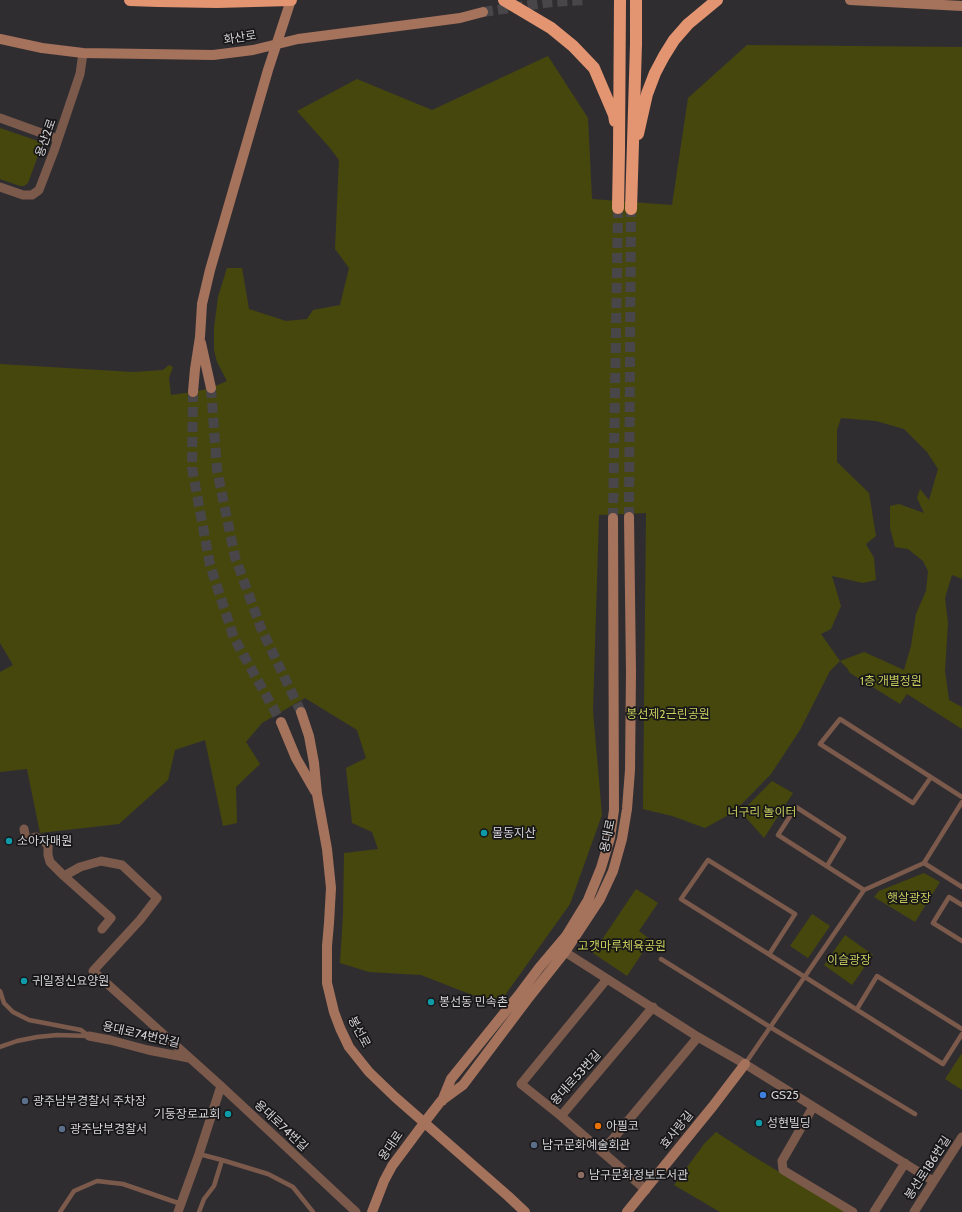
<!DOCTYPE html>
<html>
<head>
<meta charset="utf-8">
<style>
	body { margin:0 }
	canvas { display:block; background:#302d31 }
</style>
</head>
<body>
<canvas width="962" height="1212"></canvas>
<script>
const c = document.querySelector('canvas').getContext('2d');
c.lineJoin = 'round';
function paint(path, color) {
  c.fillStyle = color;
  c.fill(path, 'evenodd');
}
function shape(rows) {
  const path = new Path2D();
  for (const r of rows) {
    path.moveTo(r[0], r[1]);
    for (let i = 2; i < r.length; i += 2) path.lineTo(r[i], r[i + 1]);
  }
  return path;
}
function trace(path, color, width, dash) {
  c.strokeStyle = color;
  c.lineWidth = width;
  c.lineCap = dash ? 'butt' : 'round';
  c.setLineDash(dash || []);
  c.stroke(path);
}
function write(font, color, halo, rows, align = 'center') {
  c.font = font + ' Cabin,"Noto Sans KR",sans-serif';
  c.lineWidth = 3.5;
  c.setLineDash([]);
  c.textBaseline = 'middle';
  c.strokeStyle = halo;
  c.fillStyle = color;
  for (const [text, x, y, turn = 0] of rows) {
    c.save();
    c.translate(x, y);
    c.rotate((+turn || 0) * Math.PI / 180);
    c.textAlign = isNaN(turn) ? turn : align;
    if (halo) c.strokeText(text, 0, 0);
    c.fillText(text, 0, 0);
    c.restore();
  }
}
const green = shape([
	[747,45,962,47,962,579,952,575,945,598,948,623,945,671,949,700,962,707,962,729,907,694,900,704,850,673,847,668,840,661,830,671,800,730,771,774,734,812,705,828,672,816,643,809,646,513,599,515,593,711,602,815,570,904,498,1005,421,975,369,972,340,963,343,915,344,853,378,849,372,832,352,823,346,768,366,758,357,730,305,698,262,723,246,742,260,764,236,787,237,823,223,826,205,740,175,750,168,780,119,824,40,833,27,769,0,772,0,672,13,665,0,643,0,364,133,372,163,370,169,365,173,367,169,378,171,395,193,392,211,388,227,381,217,362,214,350,214,328,218,297,227,268,242,268,249,309,286,321,307,319,313,310,340,305,349,268,335,249,339,160,330,148,297,111,357,79,432,110,548,56,588,118,592,199,672,205,688,98],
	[841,418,876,421,904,429,927,452,938,469,929,500,920,489,917,498,924,513,899,504,890,506,890,528,895,547,908,549,923,561,928,571,926,591,916,614,911,646,904,670,864,652,840,661,821,634,831,629,841,606,832,576,863,583,876,580,874,558,866,544,876,536,869,493,837,462,837,430],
	[0,128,41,142,42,145,28,183,24,186,20,186,0,179],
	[772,781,793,793,764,838,741,812],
	[924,873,940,882,915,922,874,897,879,891],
	[636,889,658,903,639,931,651,940,627,976,593,953],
	[812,914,830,926,808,958,790,946],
	[845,935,873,955,852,985,824,965],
	[962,1053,962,1090,945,1079],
	[716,1132,751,1155,846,1212,720,1212,674,1185,704,1144]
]);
const secondaryTunnel = shape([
	[483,12,552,2,587,0],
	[211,388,217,470,235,557,261,628,301,712],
	[193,392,192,468,210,565,234,638,281,722],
	[629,517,631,209],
	[613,518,618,208]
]);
const lane = shape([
	[931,777,913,803,820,744,840,719,962,797],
	[924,863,962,887],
	[827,866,844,838,796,807,778,835,864,890],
	[962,905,949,897,933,923,962,941],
	[770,953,795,914,708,860,681,899,943,1064,962,1034],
	[661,959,770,1027,915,1114],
	[0,991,4,1003,13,1012,29,1020,81,1030,89,1036],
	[857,1009,877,976,962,1029],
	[0,1047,17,1041,37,1037,57,1035,89,1036],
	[745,1064,864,890,924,863,962,802],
	[199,1154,222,1160,268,1174,293,1187,313,1212],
	[60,1212,74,1191,97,1181,123,1184,181,1204],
	[199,1212,204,1199,214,1186,222,1160]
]);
const street = shape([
	[0,118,58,139],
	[0,187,23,195,32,195,39,190,54,151,80,74,83,53],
	[24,829,26,840,36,837,45,842,48,846,48,855,50,862,64,876],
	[102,929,111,918,64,876,80,867,101,861,122,865,157,898,140,920,93,971,221,1086,356,1212],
	[565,952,698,1037,745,1064,933,1181],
	[607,979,521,1084,561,1116,646,1190],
	[89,1036,110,1040,148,1050,189,1058],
	[813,1107,782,1161,783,1170,853,1212],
	[561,1116,653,1007],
	[602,1152,698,1037],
	[178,1212,199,1154,221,1086],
	[874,1212,905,1163],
	[914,1212,962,1137]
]);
const secondary = shape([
	[850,0,962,6],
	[0,39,42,48,83,53,213,55,253,50,298,39,430,22,460,18,483,12],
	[201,343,211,388],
	[193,392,195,369,200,337,202,304,210,270,268,70,291,0],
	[301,712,309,736,314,763,317,794,327,849,331,888,329,923,327,946,327,983,334,1012,340,1028,349,1047,369,1072,395,1097,508,1196,525,1212],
	[281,722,296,758,315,791],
	[442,1101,451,1079,518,996,539,968,566,936,588,900,601,868,610,838,614,810,613,518],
	[372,1212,384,1181,392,1166,424,1123,441,1101,463,1085,527,1000,565,952,600,899,613,871,622,839,627,809,630,770,631,672,629,517],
	[627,1212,713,1106,745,1064]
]);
const highway = shape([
	[130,0,158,1,217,2,291,0],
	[504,0,551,28,573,46,594,68,614,115,615,121],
	[638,134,647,94,655,73,664,56,674,40,688,24,717,0],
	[618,208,619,151,620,0],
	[631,209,636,44,636,0]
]);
const markers = [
	[484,833,4,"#0f9aa8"],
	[9,841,4,"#0f9aa8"],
	[24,981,4,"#0f9aa8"],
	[431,1002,4,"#0f9aa8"],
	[763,1095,4,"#3f7fe0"],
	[25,1101,4,"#5c6f8a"],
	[228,1114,4,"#0f9aa8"],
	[759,1123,4,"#0f9aa8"],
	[598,1126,4,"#e8710a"],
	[62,1129,4,"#5c6f8a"],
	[534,1145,4,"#5c6f8a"],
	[581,1175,4,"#8d6e63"]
];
const streetNames = [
	["화산로",240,38,-9],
	["용산2로",46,138,-71],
	["용대로",608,836,-78],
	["봉선로",359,1032,62],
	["용대로74번안길",141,1035,13],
	["용대로53번길",576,1078,-48],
	["용대로74번길",281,1126,43],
	["효사랑길",677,1130,-51],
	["용대로",391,1146,-55],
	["봉선로186번길",928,1168,-57]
];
const parkNames = [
	["1층 개별정원",891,681],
	["봉선제2근린공원",668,714],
	["너구리 놀이터",762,812],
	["햇살광장",909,898],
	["고갯마루체육공원",622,946],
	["이슬광장",849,960]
];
const poiNames = [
	["물동지산",492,833],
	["소아자매원",17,841],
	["귀일정신요양원",32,981],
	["봉선동 민속촌",439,1002],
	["GS25",771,1095],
	["광주남부경찰서 주차장",33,1101],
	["기둥장로교회",220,1114,"right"],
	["성현빌딩",767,1123],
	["아필코",606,1126],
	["광주남부경찰서",70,1129],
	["남구문화예술회관",542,1145],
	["남구문화정보도서관",589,1175]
];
paint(green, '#45470c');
trace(secondaryTunnel, '#494649', 10, [10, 5]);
trace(lane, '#7b5a4c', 4.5);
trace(street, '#7b5a4c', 9);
trace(secondary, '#a5725c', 10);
trace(highway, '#e39471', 12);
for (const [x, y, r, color] of markers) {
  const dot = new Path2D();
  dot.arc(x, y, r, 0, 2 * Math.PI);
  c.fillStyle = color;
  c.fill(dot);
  trace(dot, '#171618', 1.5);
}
write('12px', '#d4d2d4', '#171618', streetNames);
write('12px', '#c8cd5c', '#171618', parkNames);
write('12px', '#d4d2d4', '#171618', poiNames, 'left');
</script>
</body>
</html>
